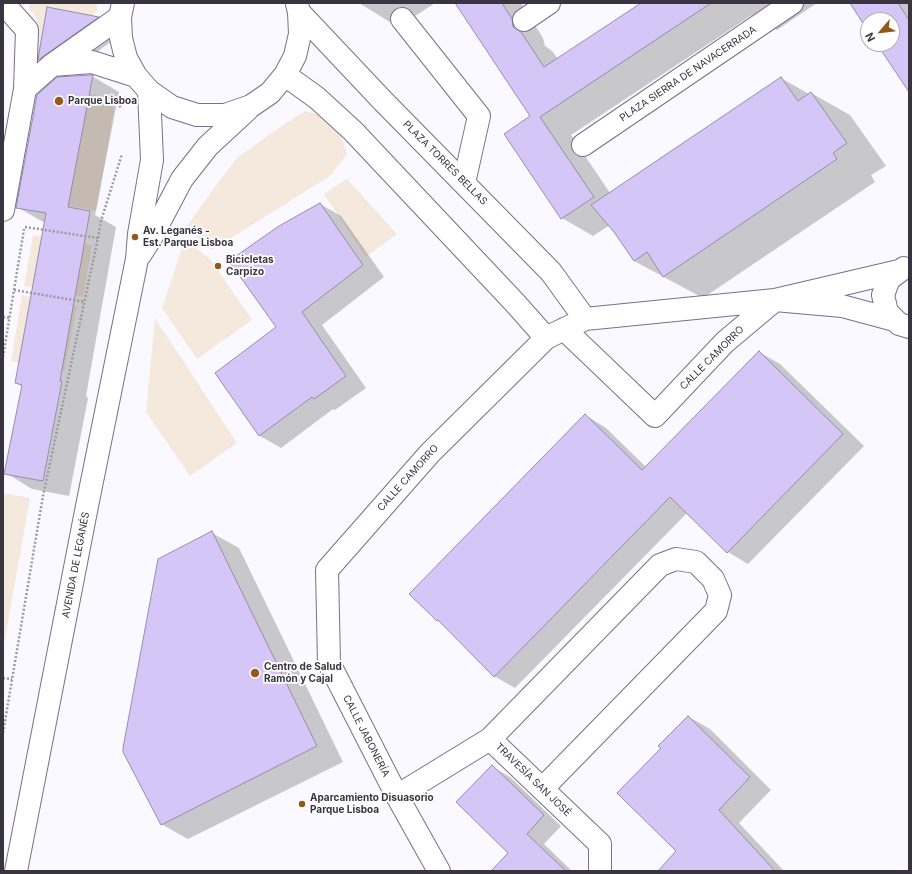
<!DOCTYPE html>
<html>
<head>
<meta charset="utf-8">
<style>
	body { margin:0 }
	#map { position:relative; width:912px; height:874px; overflow:hidden; background:#faf9ff; font-family:Inter,sans-serif }
	canvas { display:block }
	.frame { position:absolute; inset:0; border:4px solid #383540; pointer-events:none }
	.north { position:absolute; left:860px; top:12px; width:40px; height:40px; box-sizing:border-box; background:#fff; border:1px solid #afaeb3; border-radius:50%; rotate:242deg; font-size:11px; font-weight:700; line-height:16px; text-align:center; color:#383540 }
	.north::after { content:''; display:block; margin:auto; width:14px; height:18px; background:#935a17; clip-path:polygon(50% 0,100% 100%,50% 72%,0 100%) }
</style>
</head>
<body>
<div id="map">
<canvas width="912" height="874"></canvas>
<div class="frame"></div>
<div class="north">N</div>
</div>
<script>
const c = document.querySelector('canvas').getContext('2d');
c.lineJoin = 'round';
function paint(path, color) {
  c.fillStyle = color;
  c.fill(path, 'evenodd');
}
function shape(rows) {
  const path = new Path2D();
  for (const r of rows) {
    path.moveTo(r[0], r[1]);
    for (let i = 2; i < r.length; i += 2) path.lineTo(r[i], r[i + 1]);
  }
  return path;
}
function trace(path, color, width, dash) {
  c.strokeStyle = color;
  c.lineWidth = width;
  c.lineCap = dash ? 'butt' : 'round';
  c.setLineDash(dash || []);
  c.stroke(path);
}
function write(font, color, halo, rows, align = 'center') {
  c.font = font + ' Inter,sans-serif';
  c.lineWidth = 3.5;
  c.setLineDash([]);
  c.textBaseline = 'middle';
  c.strokeStyle = halo;
  c.fillStyle = color;
  for (const [text, x, y, turn = 0] of rows) {
    c.save();
    c.translate(x, y);
    c.rotate((+turn || 0) * Math.PI / 180);
    c.textAlign = isNaN(turn) ? turn : align;
    if (halo) c.strokeText(text, 0, 0);
    c.fillText(text, 0, 0);
    c.restore();
  }
}
const green = shape([
	[30,3,97,3,97,10,85,26,71,38,38,58,39,27,35,16,29,8,29,5],
	[81,93,99,96,114,108,97,211,39,200],
	[305,111,325,116,339,127,347,154,330,176,212,250,186,227,220,180,238,157,283,125],
	[347,179,397,234,366,257,324,194],
	[33,235,92,245,83,297,24,286],
	[185,239,211,260,252,320,197,359,162,308],
	[22,295,77,306,64,371,11,361],
	[155,318,237,443,190,476,146,412],
	[3,493,30,498,3,650]
]);
const shadow = shape([
	[359,3,435,3,398,27],
	[456,3,521,3,543,38,545,46,552,51,558,59,643,3,817,3,777,30,752,15,571,135,610,193,781,78,809,94,811,93,850,115,886,166,871,175,875,182,703,298,634,261,610,225,593,236,562,218,532,117],
	[851,3,909,3,909,91,878,44,892,44,892,20,868,20,868,29],
	[48,8,99,18,124,32,66,75,40,60],
	[92,76,119,92,95,215,116,227,86,396,88,398,69,496,32,489,6,473,23,387,16,383,45,223,17,207],
	[320,204,341,216,384,277,322,325,366,388,335,410,333,409,281,448,260,436,216,373,277,327],
	[759,352,780,364,864,446,748,564,728,552,687,513,515,688,494,676,443,623,438,620,411,594,585,415,606,428,646,467],
	[212,533,239,548,343,762,188,839,161,824],
	[689,717,710,729,771,790,739,823,784,871,659,871,677,851,662,748],
	[493,767,510,777,561,826,544,844,572,871,493,871,510,853]
]);
const building = shape([
	[455,3,502,3,512,19,513,27,521,32,544,67,641,3,711,3,540,117,594,197,561,219,504,134,530,116,455,3],
	[850,3,898,3,909,20,909,92,877,44,892,44,892,20,868,20,868,31,850,3],
	[47,7,99,17,38,60,39,53,47,7],
	[91,75,93,75,68,207,90,211,60,381,62,381,43,481,4,474,22,385,15,383,46,213,16,208,37,95,57,77,91,75],
	[781,77,798,101,811,92,847,143,833,153,837,159,663,277,647,252,634,261,614,232,591,205,781,77],
	[320,203,363,265,302,312,346,376,314,399,312,397,259,436,215,373,276,327,229,261,279,226,320,203],
	[759,351,843,434,727,553,670,497,494,677,438,620,437,621,409,594,585,414,642,470,759,351],
	[212,531,317,746,161,825,123,752,123,748,158,559,212,531],
	[688,716,750,777,719,810,775,871,658,871,676,851,617,793,661,748,658,746,688,716],
	[492,765,544,815,527,834,566,871,491,871,508,853,456,802,492,765]
]);
const path = shape([
	[115,99,121,108],
	[25,227,98,238],
	[14,290,85,302],
	[3,317,10,318],
	[3,357,24,229],
	[3,678,12,679],
	[3,733,43,496,98,238,101,221,122,154]
]);
const minor = shape([
	[3,3,27,30,25,89,3,210],
	[123,3,120,17,121,38,126,58,136,76,149,91,172,107,197,115,225,115,251,106,270,93,285,75,295,56,300,34,299,12,297,4],
	[299,12,382,100,551,272,585,319],
	[402,19,479,116,464,183],
	[524,20,549,3],
	[52,65,92,62,136,76],
	[285,75,317,98,353,131,516,304,546,338],
	[25,89,52,65,120,17],
	[583,145,792,3],
	[140,255,151,238,182,179,208,146,247,110],
	[904,268,889,279,883,295,887,312,899,324,909,327],
	[564,329,655,416,725,342,775,300,899,271],
	[490,739,660,565,676,559,696,562,713,579,720,595,716,611,542,789],
	[397,796,490,739,600,844,600,871],
	[16,871,87,506,137,259,139,234,152,160,149,91],
	[439,871,397,796,329,663,327,570,430,453,532,352,546,338,585,319,775,300,842,306,894,320]
]);
const markers = [
	[59,101,5,"#935a17"],
	[135,237,4,"#935a17"],
	[218,266,4,"#935a17"],
	[255,673,5,"#935a17"],
	[302,804,4,"#935a17"]
];
const streetNames = [
	["PLAZA SIERRA DE NAVACERRADA",688,74,-34],
	["PLAZA TORRES BELLAS",445,163,45],
	["CALLE CAMORRO",712,358,-45],
	["CALLE CAMORRO",408,478,-48],
	["AVENIDA DE LEGANÉS",76,565,-79],
	["CALLE JABONERÍA",366,736,63],
	["TRAVESÍA SAN JOSÉ",533,780,44]
];
const poiNames = [
	["Parque Lisboa",68,101],
	["Av. Leganés -",143,231],
	["Est. Parque Lisboa",143,243],
	["Bicicletas",226,260],
	["Carpizo",226,272],
	["Centro de Salud",264,667],
	["Ramón y Cajal",264,679],
	["Aparcamiento Disuasorio",310,798],
	["Parque Lisboa",310,810]
];
paint(green, '#f5e9de');
paint(shadow, '#0003');
paint(building, '#d6c6f7');
trace(building, '#968da9', 1);
trace(minor, '#78708b', 24);
trace(path, '#9b99a1', 2.5, [2, 2]);
trace(minor, '#fff', 22);
for (const [x, y, r, color] of markers) {
  const dot = new Path2D();
  dot.arc(x, y, r, 0, 2 * Math.PI);
  c.fillStyle = color;
  c.fill(dot);
  trace(dot, '#fff', 1.5);
}
write('10px', '#383540', '#fff', streetNames);
write('bold 10px', '#383540', '#fff', poiNames, 'left');
</script>
</body>
</html>
